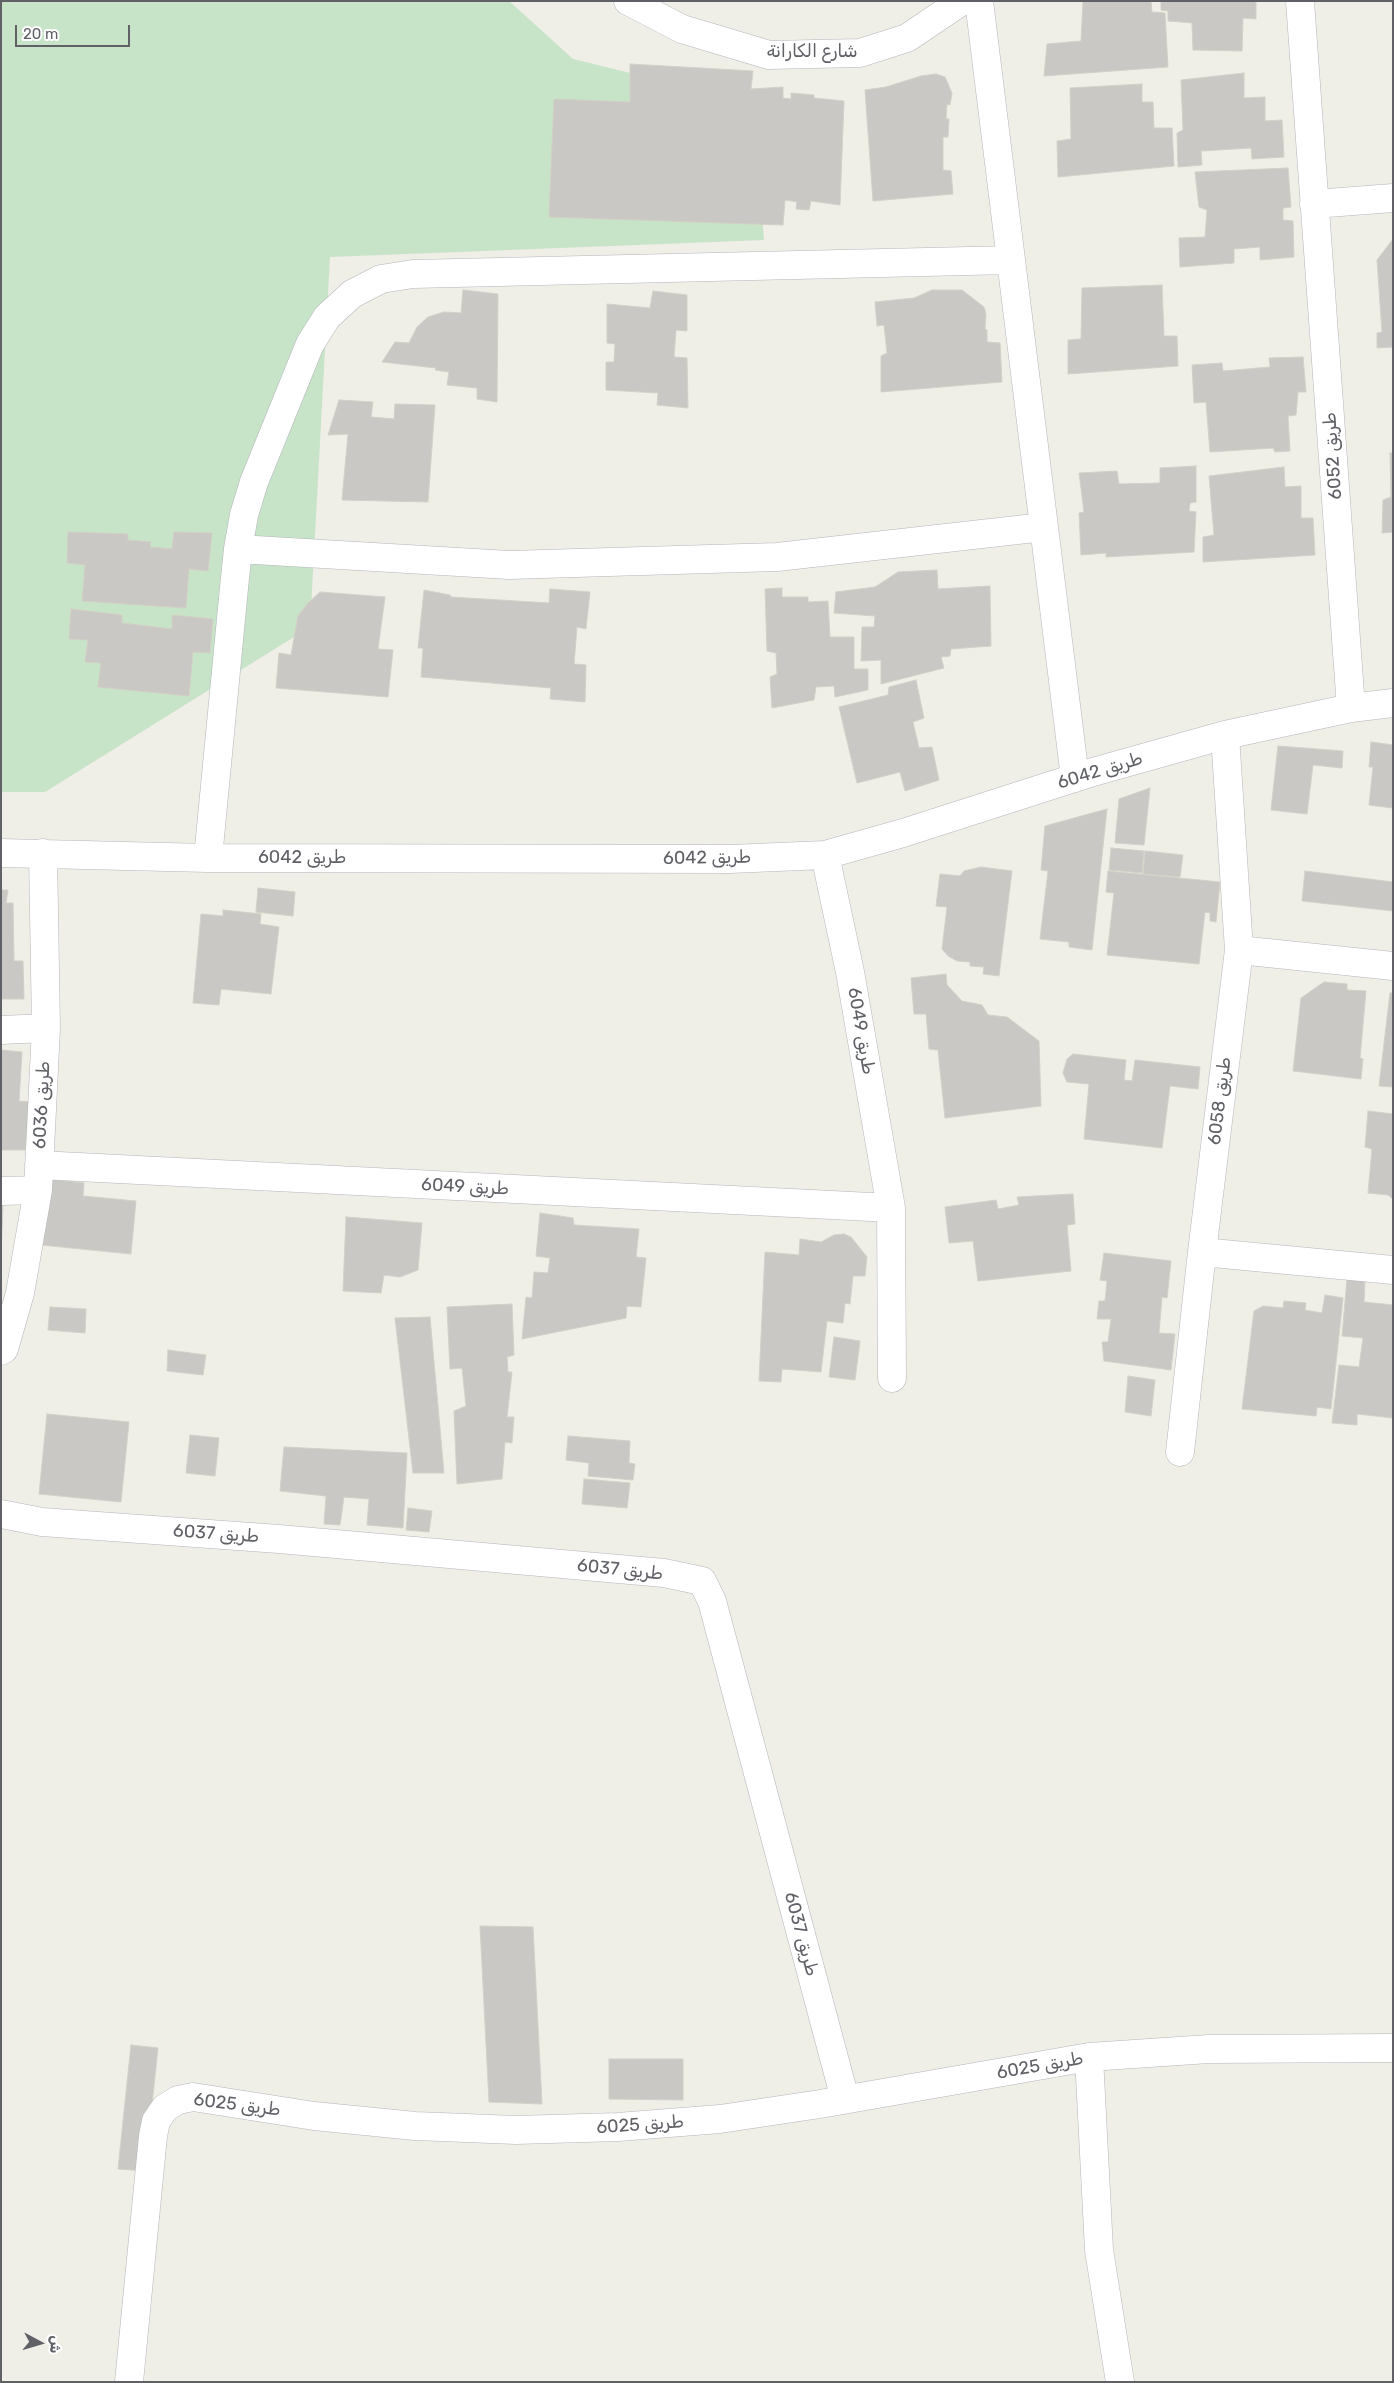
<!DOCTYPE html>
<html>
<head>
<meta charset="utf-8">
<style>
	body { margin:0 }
	#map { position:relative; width:1394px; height:2383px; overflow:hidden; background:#efeee7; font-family:Rubik,Cairo,sans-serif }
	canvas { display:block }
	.frame { position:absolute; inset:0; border:2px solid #5f6166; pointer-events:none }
	.north { position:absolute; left:15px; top:2318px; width:50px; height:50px; -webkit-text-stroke:4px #fff; paint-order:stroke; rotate:96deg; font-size:14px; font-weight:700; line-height:20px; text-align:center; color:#5f6166 }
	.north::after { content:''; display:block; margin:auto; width:18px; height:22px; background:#5f6166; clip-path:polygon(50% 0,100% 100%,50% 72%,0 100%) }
	.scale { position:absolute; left:15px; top:25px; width:115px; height:22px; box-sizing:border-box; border:2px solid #5f6166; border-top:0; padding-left:6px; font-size:15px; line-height:18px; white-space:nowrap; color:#5f6166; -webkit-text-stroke:4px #fff; paint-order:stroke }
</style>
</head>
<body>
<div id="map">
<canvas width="1394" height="2383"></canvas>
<div class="frame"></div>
<div class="north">ش</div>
<div class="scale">20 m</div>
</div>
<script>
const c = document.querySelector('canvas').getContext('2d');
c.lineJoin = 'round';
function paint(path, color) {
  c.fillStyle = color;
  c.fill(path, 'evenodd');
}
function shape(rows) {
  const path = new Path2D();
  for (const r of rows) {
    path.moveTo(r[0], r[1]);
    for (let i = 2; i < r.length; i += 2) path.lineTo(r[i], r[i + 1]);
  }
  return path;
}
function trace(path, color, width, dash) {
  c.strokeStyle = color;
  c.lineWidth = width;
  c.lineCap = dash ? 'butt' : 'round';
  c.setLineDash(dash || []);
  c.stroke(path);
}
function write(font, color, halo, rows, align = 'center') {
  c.font = font + ' Rubik,Cairo,sans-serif';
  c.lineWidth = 4;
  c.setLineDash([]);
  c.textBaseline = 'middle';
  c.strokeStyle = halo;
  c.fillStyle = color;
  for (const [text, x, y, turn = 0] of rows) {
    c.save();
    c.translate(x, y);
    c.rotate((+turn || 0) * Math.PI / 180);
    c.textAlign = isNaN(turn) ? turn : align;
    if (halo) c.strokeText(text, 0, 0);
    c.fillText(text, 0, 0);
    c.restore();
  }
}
const green = shape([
	[1,1,509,1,573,59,753,103,764,240,330,257,310,627,45,792,1,792]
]);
const building = shape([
	[1083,1,1151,1,1152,12,1165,13,1168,67,1044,76,1047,44,1081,41,1083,1],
	[1161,1,1256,1,1256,19,1243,18,1242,51,1193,50,1192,23,1168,21,1168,11,1161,10,1161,1],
	[630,64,753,71,751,89,783,87,783,98,791,99,791,93,814,95,814,98,844,101,840,205,811,201,809,210,796,209,797,202,785,200,783,225,549,217,554,99,630,102,630,64],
	[1244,73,1244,98,1265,97,1265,121,1282,120,1284,157,1252,159,1251,148,1201,151,1202,165,1178,167,1177,133,1183,130,1181,80,1244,73],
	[936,74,945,77,952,93,950,105,947,104,946,119,949,119,948,137,943,137,943,170,951,171,953,194,873,201,865,90,886,87,921,76,936,74],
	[1142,84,1142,102,1153,102,1154,128,1172,128,1174,166,1058,177,1057,141,1071,139,1070,88,1142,84],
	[1288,168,1291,207,1283,208,1283,220,1293,221,1294,257,1260,260,1260,247,1234,249,1234,263,1180,267,1179,238,1205,237,1207,210,1199,207,1195,172,1288,168],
	[1393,239,1393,347,1377,348,1377,333,1382,332,1377,260,1393,239],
	[1162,285,1164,336,1177,336,1178,366,1068,374,1068,340,1081,339,1082,288,1162,285],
	[463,290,498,294,497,402,477,399,477,388,447,385,449,372,435,370,436,368,382,362,395,342,409,343,417,327,428,317,444,312,461,313,463,290],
	[932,290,962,290,984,307,986,314,985,329,987,330,987,342,1000,343,1002,382,881,392,881,356,887,353,884,325,877,326,875,302,914,298,932,290],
	[653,291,687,295,687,331,676,330,674,357,687,358,688,408,657,405,658,393,606,390,606,362,614,362,615,344,607,343,607,304,650,308,653,291],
	[1303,357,1306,392,1298,392,1296,415,1288,416,1290,451,1275,452,1273,448,1210,452,1206,402,1194,403,1192,365,1222,363,1223,371,1270,367,1269,358,1303,357],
	[339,400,373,402,371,417,394,419,395,404,435,405,428,502,342,500,348,434,328,435,339,400],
	[1390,453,1393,453,1393,532,1382,533,1383,500,1391,497,1390,453],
	[1196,466,1196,502,1190,503,1189,511,1196,512,1194,552,1106,557,1106,553,1081,555,1079,513,1084,512,1079,473,1117,471,1119,484,1160,483,1160,468,1196,466],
	[1284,467,1285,487,1301,486,1301,518,1313,518,1315,555,1203,562,1203,537,1214,535,1209,476,1284,467],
	[68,532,128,534,128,540,151,542,150,547,172,549,174,532,212,533,208,571,189,569,186,608,82,601,85,565,67,563,68,532],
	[937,570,938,589,990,586,991,646,951,649,950,656,941,657,944,668,881,684,881,660,861,661,862,627,874,627,875,616,834,613,836,592,875,587,898,572,937,570],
	[782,588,782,597,808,597,808,602,828,601,830,637,854,637,854,669,868,669,868,690,835,697,834,686,816,687,814,700,772,708,770,677,777,674,776,653,767,651,765,589,782,588],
	[550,589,590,592,586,629,577,627,574,664,586,665,585,702,550,699,551,688,421,677,423,648,418,648,424,590,450,595,451,597,549,603,550,589],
	[320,592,385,597,378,649,393,650,388,697,276,688,279,653,291,655,298,616,307,604,320,592],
	[71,609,122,615,122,623,172,629,172,615,213,619,210,653,193,652,189,696,98,687,101,663,85,662,88,640,69,639,71,609],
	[916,680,924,718,913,722,919,748,932,747,939,780,905,791,900,772,857,783,839,707,888,695,889,687,916,680],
	[1371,742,1393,745,1393,808,1369,805,1373,767,1369,767,1371,742],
	[1278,746,1343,751,1342,768,1313,765,1307,814,1271,810,1278,746],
	[1150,788,1144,845,1115,843,1119,799,1150,788],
	[1107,809,1092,950,1069,947,1069,942,1040,939,1048,871,1041,870,1045,826,1107,809],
	[1111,848,1144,851,1142,873,1109,870,1111,848],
	[1145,851,1183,855,1180,877,1143,874,1145,851],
	[981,867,1012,871,999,976,983,974,984,967,970,966,970,962,957,961,948,956,942,949,947,907,936,906,940,874,960,876,964,871,981,867],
	[1108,871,1220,882,1216,922,1210,921,1210,913,1205,912,1199,964,1107,955,1114,893,1106,892,1108,871],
	[1305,871,1393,882,1393,911,1302,901,1305,871],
	[258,888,295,892,293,916,256,912,258,888],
	[1,890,8,890,6,903,13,903,14,961,23,961,24,999,1,999,1,890],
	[223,910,261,914,260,924,279,927,271,994,221,989,219,1005,193,1003,201,914,223,916,223,910],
	[946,974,947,985,962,1001,982,1005,988,1015,1007,1017,1039,1041,1041,1106,945,1118,938,1050,929,1049,926,1014,914,1014,911,978,946,974],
	[1324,982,1347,984,1347,990,1366,991,1360,1058,1363,1059,1361,1079,1293,1071,1301,998,1324,982],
	[1390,993,1393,993,1393,1087,1379,1086,1390,993],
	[1,1050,22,1052,19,1101,30,1102,25,1150,1,1150,1,1050],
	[1073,1054,1126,1060,1124,1080,1132,1081,1135,1060,1200,1067,1198,1089,1170,1086,1162,1148,1084,1139,1089,1084,1067,1082,1063,1073,1067,1059,1073,1054],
	[1368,1111,1393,1114,1393,1199,1388,1195,1368,1193,1372,1149,1365,1147,1368,1111],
	[48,1179,84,1183,83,1196,136,1201,131,1254,41,1245,48,1179],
	[1073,1194,1075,1224,1067,1225,1071,1271,978,1281,973,1241,949,1243,945,1207,996,1200,998,1209,1019,1205,1017,1197,1073,1194],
	[1,1205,3,1205,1,1253,1,1205],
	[540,1213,573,1218,574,1225,639,1229,636,1257,646,1258,641,1307,627,1306,626,1318,522,1339,526,1297,532,1298,534,1272,548,1273,550,1258,536,1256,540,1213],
	[346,1217,422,1223,418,1270,400,1277,384,1275,381,1293,343,1291,346,1217],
	[844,1234,851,1237,867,1257,865,1276,853,1276,850,1304,845,1303,843,1323,827,1321,821,1372,782,1369,781,1382,759,1381,765,1252,799,1255,800,1239,821,1242,834,1235,844,1234],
	[1104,1253,1171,1261,1167,1298,1162,1297,1159,1333,1175,1334,1171,1370,1104,1361,1102,1342,1108,1342,1111,1319,1097,1319,1099,1301,1105,1301,1107,1281,1100,1280,1104,1253],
	[1347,1279,1365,1281,1364,1302,1393,1305,1393,1418,1357,1414,1357,1425,1332,1423,1339,1365,1359,1367,1363,1338,1342,1336,1347,1279],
	[1325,1295,1343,1298,1331,1409,1317,1407,1316,1416,1242,1409,1254,1311,1263,1306,1283,1308,1284,1301,1306,1303,1305,1310,1322,1313,1325,1295],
	[512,1304,514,1355,507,1357,508,1372,512,1372,507,1417,514,1417,512,1443,505,1442,502,1479,457,1484,454,1411,466,1406,462,1368,450,1369,447,1307,512,1304],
	[50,1307,86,1309,85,1333,48,1330,50,1307],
	[430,1317,444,1473,413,1473,395,1318,430,1317],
	[834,1337,860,1341,855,1380,829,1377,834,1337],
	[168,1350,206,1355,203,1375,167,1371,168,1350],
	[1128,1376,1155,1380,1151,1416,1125,1412,1128,1376],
	[47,1414,129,1422,121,1502,39,1494,47,1414],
	[190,1435,219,1438,215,1476,186,1473,190,1435],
	[568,1436,630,1441,629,1463,635,1464,633,1480,588,1476,589,1463,566,1460,568,1436],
	[284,1447,407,1453,403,1528,367,1525,369,1499,344,1497,340,1525,324,1524,326,1496,280,1491,284,1447],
	[584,1479,630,1483,627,1508,582,1504,584,1479],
	[408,1508,432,1511,429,1532,406,1530,408,1508],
	[480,1926,533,1927,542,2104,489,2102,480,1926],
	[131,2045,158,2048,145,2171,118,2169,131,2045],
	[609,2059,683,2059,683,2100,609,2099,609,2059]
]);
const street = shape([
	[628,1,682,29,769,55,860,53,907,38,962,1],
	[979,1,1075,778],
	[1300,1,1351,708],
	[1314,204,1393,198],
	[238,549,509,565,777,557,1044,527],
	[1,853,208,858,730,859,825,855,903,833,1093,772,1225,735,1351,708,1393,703],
	[825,855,850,972,891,1208,892,1378],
	[208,858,234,588,238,549,244,515,254,482,310,344,327,317,352,294,381,279,413,274,1011,260],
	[1239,950,1393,966],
	[1,1030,46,1028],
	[39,1165,891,1208],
	[1,1191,38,1190],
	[1202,1252,1393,1270],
	[1,1351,4,1349,20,1293,38,1190,46,1028,43,853],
	[1180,1452,1202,1252,1239,950,1225,735],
	[1,1514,42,1522,279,1539,664,1573,702,1581,712,1601,845,2099],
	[1089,2057,1099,2250,1120,2382],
	[129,2382,153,2136,156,2121,165,2108,178,2100,193,2097,314,2116,415,2126,516,2130,618,2127,720,2119,820,2104,1089,2057,1209,2049,1393,2048]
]);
const streetNames = [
	["شارع الكارانة",812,52],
	["طريق 6052",1333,456,-94],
	["طريق 6042",1100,771,-17],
	["طريق 6042",302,858],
	["طريق 6042",707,858,-1],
	["طريق 6049",861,1031,80],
	["طريق 6058",1220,1101,-83],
	["طريق 6036",42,1105,-87],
	["طريق 6049",465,1187,3],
	["طريق 6037",216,1534,4],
	["طريق 6037",620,1570,6],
	["طريق 6037",801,1934,75],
	["طريق 6025",1040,2066,-10],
	["طريق 6025",237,2105,7],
	["طريق 6025",640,2125,-4]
];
paint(green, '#c7e3c8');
paint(building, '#cac8c4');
trace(building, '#d3d0c6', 1);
trace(street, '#b4b6ba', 29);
trace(street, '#fff', 28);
write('18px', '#5f6166', '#fff', streetNames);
</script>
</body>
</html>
